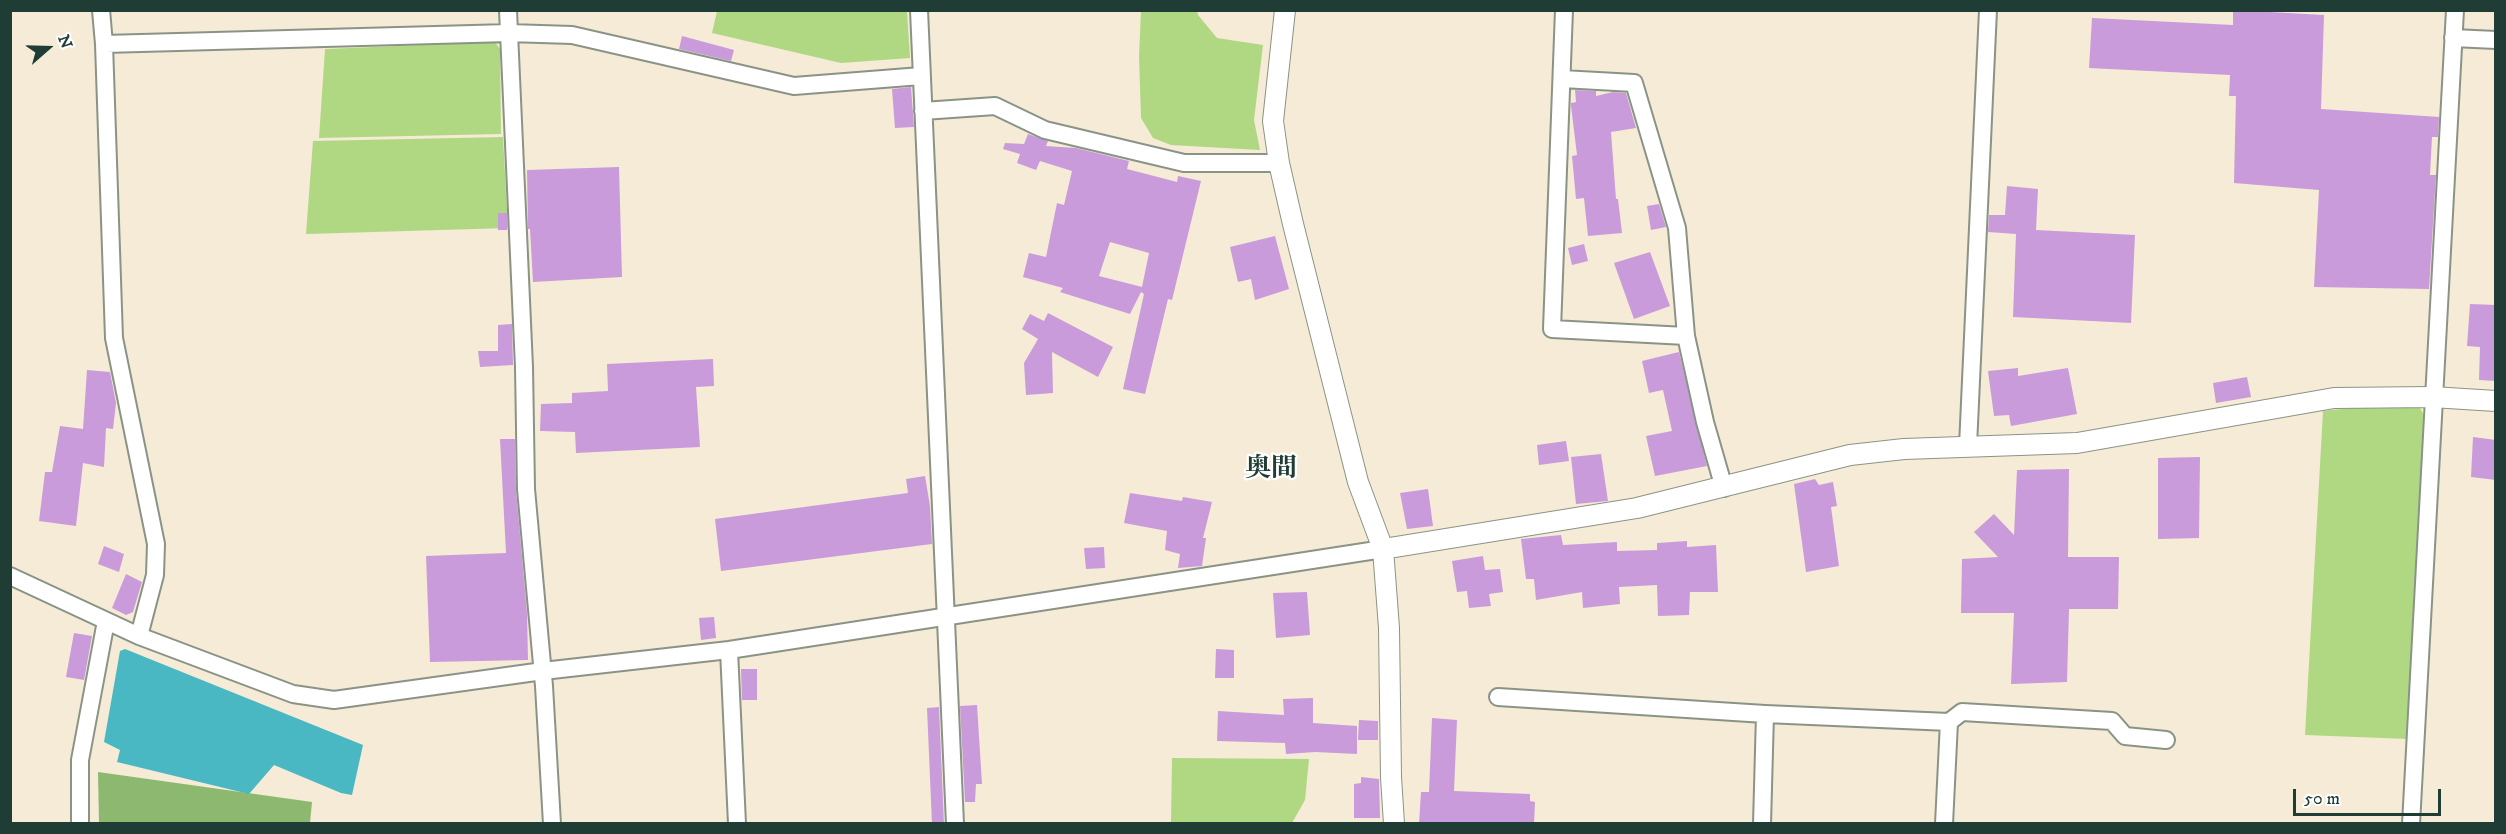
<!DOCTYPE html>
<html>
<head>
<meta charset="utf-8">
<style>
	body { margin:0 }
	#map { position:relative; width:2506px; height:834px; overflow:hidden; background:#f5ebd7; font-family:"IM FELL DW Pica",serif }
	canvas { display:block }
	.frame { position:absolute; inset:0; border:12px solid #1f3d34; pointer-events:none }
	.north { position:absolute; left:18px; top:18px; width:60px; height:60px; -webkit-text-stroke:4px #fff; paint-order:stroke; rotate:70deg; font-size:16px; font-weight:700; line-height:24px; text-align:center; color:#1f3d34 }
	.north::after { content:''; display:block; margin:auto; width:21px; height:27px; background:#1f3d34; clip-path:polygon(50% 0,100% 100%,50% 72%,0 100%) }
	.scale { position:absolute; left:2293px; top:789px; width:148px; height:27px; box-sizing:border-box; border:3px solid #1f3d34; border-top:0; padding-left:8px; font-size:18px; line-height:21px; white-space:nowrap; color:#1f3d34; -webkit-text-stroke:4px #fff; paint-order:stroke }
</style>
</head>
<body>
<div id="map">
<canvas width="2506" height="834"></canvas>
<div class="frame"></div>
<div class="north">N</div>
<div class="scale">50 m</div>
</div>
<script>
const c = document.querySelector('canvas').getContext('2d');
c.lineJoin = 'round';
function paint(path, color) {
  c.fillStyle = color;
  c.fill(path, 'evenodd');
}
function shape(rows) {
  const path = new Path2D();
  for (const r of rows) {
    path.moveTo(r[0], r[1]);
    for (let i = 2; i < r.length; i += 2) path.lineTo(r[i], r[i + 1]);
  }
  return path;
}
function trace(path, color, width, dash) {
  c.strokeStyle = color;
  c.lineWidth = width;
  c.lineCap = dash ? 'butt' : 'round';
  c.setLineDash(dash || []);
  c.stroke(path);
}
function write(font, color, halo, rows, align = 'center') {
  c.font = font + ' "IM FELL DW Pica","Noto Serif JP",serif';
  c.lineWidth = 4.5;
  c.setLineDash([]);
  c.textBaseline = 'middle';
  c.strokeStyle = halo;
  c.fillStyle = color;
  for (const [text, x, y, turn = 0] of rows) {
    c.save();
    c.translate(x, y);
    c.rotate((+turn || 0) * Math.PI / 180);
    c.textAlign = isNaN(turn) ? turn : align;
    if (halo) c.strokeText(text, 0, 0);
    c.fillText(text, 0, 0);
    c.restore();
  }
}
const green = shape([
	[717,11,907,11,910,58,841,63,712,33],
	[1141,11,1197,11,1198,15,1217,38,1263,45,1254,120,1260,150,1171,145,1153,138,1141,118,1139,56],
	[495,42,500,49,501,134,319,138,325,49],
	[503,137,508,228,306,234,313,141],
	[2419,406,2426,419,2408,739,2305,735,2323,411,2359,407],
	[1172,758,1309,759,1305,800,1292,823,1171,823]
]);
const forest = shape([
	[98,772,312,802,310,823,99,823]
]);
const water = shape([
	[125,649,363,745,352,795,341,793,274,765,249,794,117,762,120,750,104,742,120,651]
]);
const building = shape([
	[2233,10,2324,15,2321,109,2439,117,2438,137,2432,137,2430,175,2436,175,2429,289,2314,287,2319,190,2234,183,2236,96,2229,96,2230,75,2089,68,2092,18,2233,25],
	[682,36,734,50,731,61,679,49],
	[911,87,914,127,895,128,892,89],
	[1575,90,1596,91,1596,96,1613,92,1626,93,1636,128,1611,132,1616,199,1618,199,1622,233,1588,236,1584,198,1576,199,1572,156,1577,155,1571,106,1571,103,1576,102],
	[1028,134,1048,141,1046,146,1076,148,1129,161,1127,169,1177,182,1178,176,1201,181,1172,300,1168,299,1145,394,1123,389,1144,294,1141,292,1130,314,1060,292,1063,288,1023,277,1029,253,1046,257,1057,203,1064,205,1072,171,1040,161,1036,170,1017,163,1020,154,1003,149,1005,143,1024,144],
	[1110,242,1149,253,1142,287,1099,276],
	[619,167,622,277,533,282,530,229,528,229,527,170],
	[2007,186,2038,189,2036,230,2135,235,2131,323,2013,317,2016,234,1988,232,1989,215,2005,215],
	[1659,204,1666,227,1651,230,1647,206],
	[498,213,507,213,507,230,498,230],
	[1275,236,1289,289,1255,300,1251,279,1238,282,1230,247],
	[1584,244,1588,261,1572,265,1568,248],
	[1650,252,1670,306,1634,319,1614,263],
	[2470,304,2496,305,2496,381,2479,380,2480,347,2467,346],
	[1048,313,1113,347,1098,377,1052,352,1053,393,1026,395,1024,363,1038,339,1022,329,1030,314,1044,321],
	[512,324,513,365,480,367,478,351,498,351,498,325],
	[1679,352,1707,466,1655,476,1646,436,1672,431,1663,390,1649,393,1642,361],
	[713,359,714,386,696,387,700,447,576,453,575,432,540,431,541,404,572,403,572,393,608,391,607,364],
	[2018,368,2018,376,2068,368,2077,414,2011,426,2009,415,1994,416,1988,371],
	[87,370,110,372,116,403,113,429,106,428,104,467,83,463,76,526,39,521,45,472,52,472,60,426,83,429],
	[2247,377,2251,397,2216,403,2213,383],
	[2473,437,2496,440,2496,480,2471,477],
	[500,439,515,439,516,490,527,613,528,660,430,662,426,556,506,553],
	[1566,441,1569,461,1539,465,1537,445],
	[1601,454,1608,501,1576,504,1571,457],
	[2200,457,2199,538,2158,539,2158,458],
	[2069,469,2068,557,2119,557,2118,609,2069,609,2067,682,2011,684,2014,613,1961,613,1962,559,1998,557,1974,532,1994,514,2014,535,2017,470],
	[925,476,930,506,932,544,721,571,715,519,908,493,906,479],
	[1815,479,1819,485,1833,482,1837,506,1831,507,1839,566,1806,572,1794,484],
	[1428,489,1433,526,1407,529,1400,493],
	[1130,493,1182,501,1183,497,1212,502,1203,538,1206,538,1202,566,1178,568,1180,554,1165,550,1167,531,1124,523],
	[1561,535,1563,545,1617,542,1617,551,1657,550,1657,543,1687,541,1687,547,1716,545,1718,592,1690,592,1689,615,1658,616,1657,585,1619,587,1620,604,1583,608,1582,592,1536,600,1534,579,1526,579,1521,539],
	[104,546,124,554,119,572,98,564],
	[1104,547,1105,568,1086,569,1084,548],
	[1483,556,1485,570,1500,569,1503,592,1489,594,1491,606,1469,608,1467,591,1457,592,1452,561],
	[126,574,142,582,133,612,126,615,112,608],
	[1307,592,1310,635,1276,638,1273,593],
	[714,617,716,638,701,640,699,618],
	[74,633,92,636,84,680,66,677],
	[1216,649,1234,650,1234,678,1215,678],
	[741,669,757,669,757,700,742,700],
	[1313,698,1313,723,1357,726,1357,754,1315,752,1286,754,1285,743,1217,741,1218,711,1284,715,1283,699],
	[977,705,982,784,976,784,975,802,965,802,960,706],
	[939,707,944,824,932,824,927,708],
	[1432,718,1457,720,1454,791,1530,794,1530,801,1535,802,1534,824,1419,824,1421,792,1429,792],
	[1359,720,1378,721,1378,740,1358,740],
	[1361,777,1379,779,1380,818,1354,818,1354,784,1361,783]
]);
const minor = shape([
	[101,10,104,44,114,338,156,544,155,575,139,636],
	[508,10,524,367,526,489,544,686,552,824],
	[919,10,955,824],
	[1564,10,1552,329,1686,336,1705,422,1724,488],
	[2453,38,2496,40],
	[104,44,509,33,572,35,794,86,921,76],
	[1562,79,1634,83,1677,228,1686,336],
	[923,111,995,106,1045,130,1184,163,1279,163],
	[1968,446,1988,10],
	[10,576,139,636,293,694,334,700,543,671,729,650,1383,549],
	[729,650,737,824],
	[1498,697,1765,714,1949,722,1944,824],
	[1949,722,1962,712,2112,721,2125,736,2166,740],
	[80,824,80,760,106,621],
	[1762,824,1765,714],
	[2411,824,2455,10]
]);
const tertiary = shape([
	[1285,10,1273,121,1279,163,1293,224,1358,482,1383,549,1389,628,1391,777,1394,824],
	[1383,549,1637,508,1850,455,1904,449,2077,443,2334,398,2432,397,2496,401]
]);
const quarterNames = [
	["奥間",1271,471]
];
paint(green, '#b0d882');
paint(forest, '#8cb870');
paint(water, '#4ab8c3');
paint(building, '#ca9bda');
trace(minor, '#8a9486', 20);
trace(tertiary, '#8a9486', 22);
trace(minor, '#fff', 16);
trace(tertiary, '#fff', 20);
write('bold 26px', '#1f3d34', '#fff', quarterNames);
</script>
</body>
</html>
